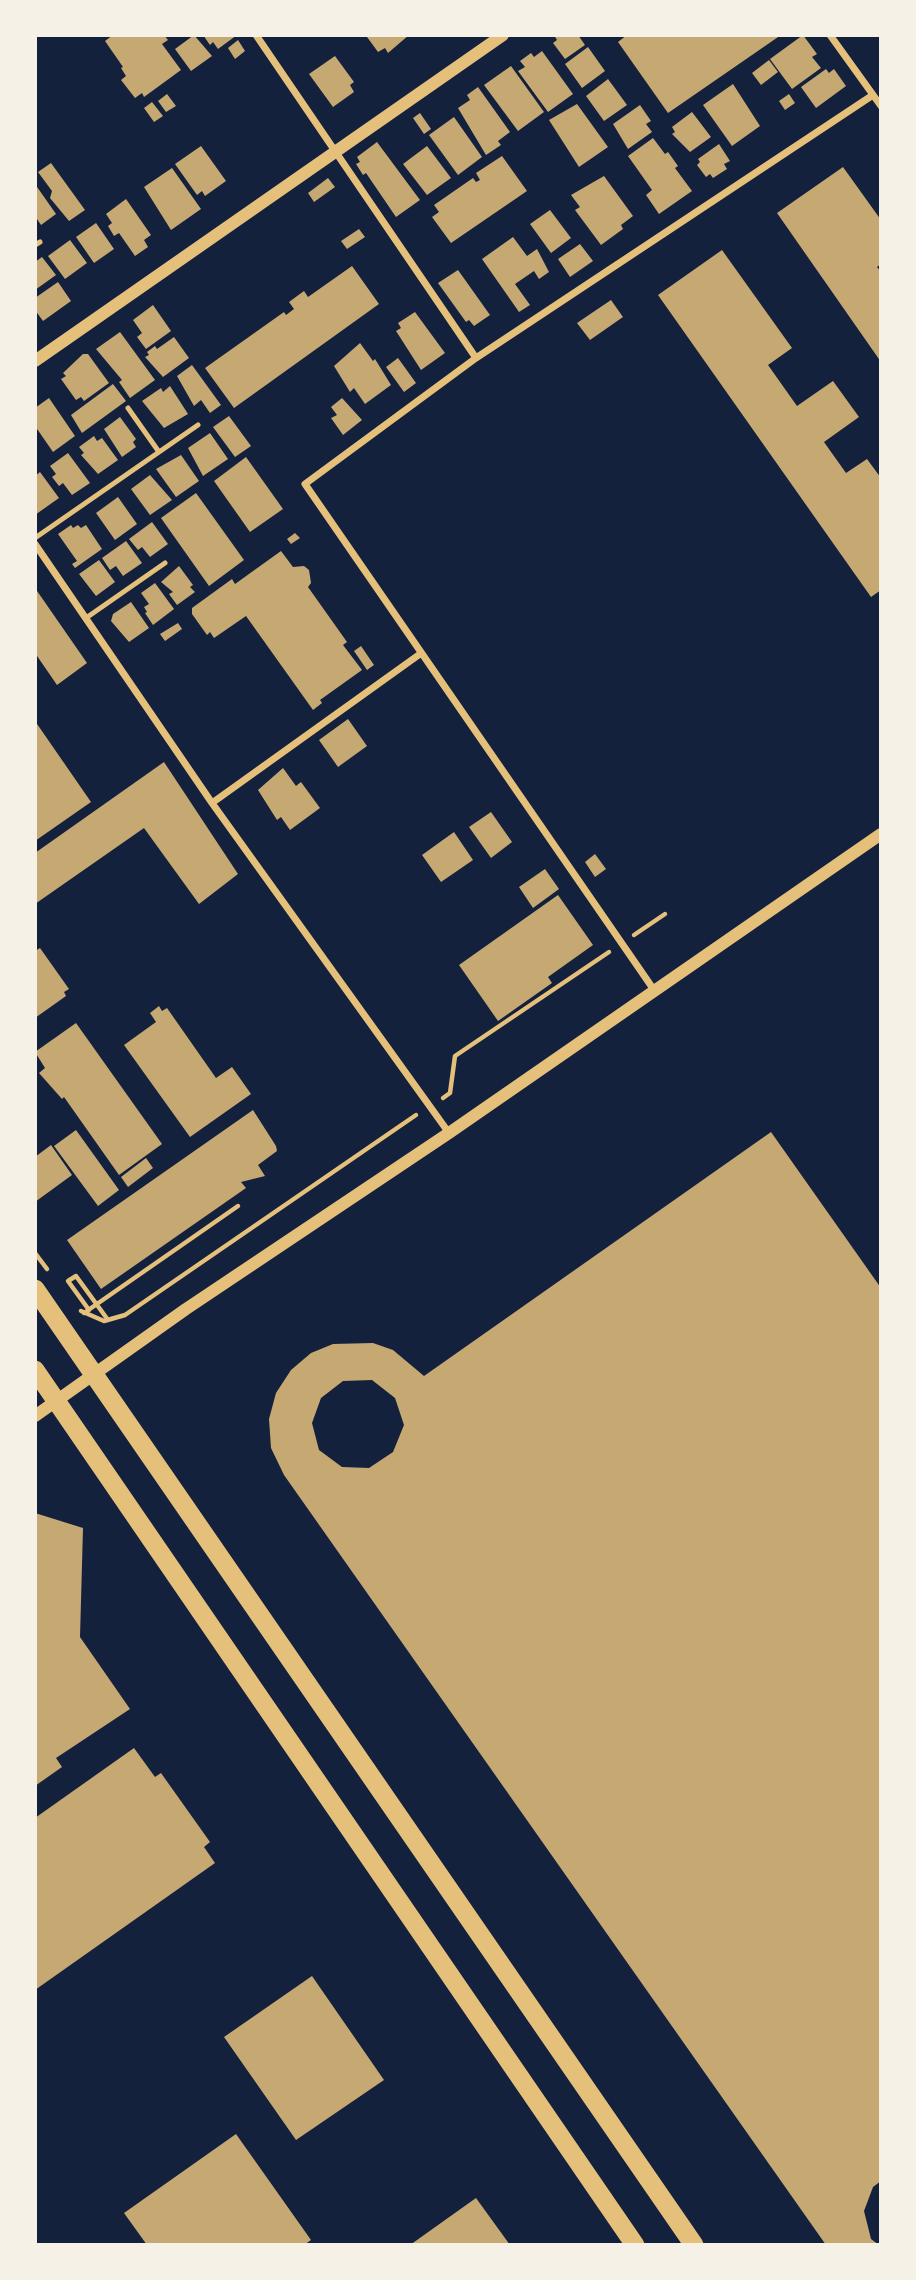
<!DOCTYPE html>
<html>
<head>
<meta charset="utf-8">
<style>
	body { margin:0 }
	#map { position:relative; width:916px; height:2280px; overflow:hidden; background:#14213d; font-family:Commissioner,sans-serif }
	canvas { display:block }
	.frame { position:absolute; inset:0; border:37px solid #f6f1e7; pointer-events:none }
</style>
</head>
<body>
<div id="map">
<canvas width="916" height="2280"></canvas>
<div class="frame"></div>
</div>
<script>
const c = document.querySelector('canvas').getContext('2d');
c.lineJoin = 'round';
function paint(path, color) {
  c.fillStyle = color;
  c.fill(path, 'evenodd');
}
function shape(rows) {
  const path = new Path2D();
  for (const r of rows) {
    path.moveTo(r[0], r[1]);
    for (let i = 2; i < r.length; i += 2) path.lineTo(r[i], r[i + 1]);
  }
  return path;
}
function trace(path, color, width, dash) {
  c.strokeStyle = color;
  c.lineWidth = width;
  c.lineCap = dash ? 'butt' : 'round';
  c.setLineDash(dash || []);
  c.stroke(path);
}
const building = shape([
	[113,35,164,35,168,40,162,44,181,70,144,97,142,93,135,98,121,80,126,76,121,68,123,67,105,41],
	[194,35,212,56,191,71,175,49],
	[203,35,237,35,218,49,213,42,210,45],
	[370,35,409,35,388,53,385,48,378,52,367,37],
	[554,35,578,35,585,45,565,59,553,43,557,40],
	[627,35,781,35,668,113,618,42],
	[803,35,817,54,812,57,821,68,792,89,770,59],
	[238,40,245,51,235,59,228,48],
	[588,47,605,71,582,88,565,64],
	[542,51,573,94,548,112,518,71,525,67,520,61,531,53,534,57],
	[335,56,354,82,350,85,354,92,333,107,309,74],
	[769,60,778,72,761,85,752,73],
	[511,66,544,112,518,131,484,85],
	[826,69,829,73,834,69,846,86,816,108,801,87],
	[608,79,627,105,604,121,586,96],
	[733,84,760,126,732,146,703,105],
	[478,87,510,132,498,141,501,145,486,155,458,108,470,100,467,95],
	[167,94,176,106,166,112,158,101],
	[789,94,795,103,785,110,779,101],
	[152,102,163,116,154,122,144,108],
	[577,104,608,147,579,167,549,120],
	[640,105,651,121,646,124,652,132,628,149,613,124],
	[692,112,711,137,690,152,672,134,675,132,672,127],
	[420,113,431,129,424,134,413,118],
	[454,117,482,157,458,175,429,135],
	[653,138,665,154,668,152,678,166,675,168,692,191,659,214,646,195,652,190,628,156],
	[377,142,420,200,396,217,366,173,363,175,356,164,360,162,357,157],
	[719,144,730,161,724,164,727,169,713,178,710,174,706,177,697,165,700,162,698,159],
	[201,146,226,181,205,196,202,191,197,195,175,164],
	[427,146,451,178,427,195,403,164],
	[502,156,527,191,451,243,432,217,439,212,434,205,473,178,476,182,480,180,476,173],
	[51,163,85,210,69,221,50,198,52,191,38,172],
	[843,167,881,220,881,264,877,267,881,272,881,362,777,213],
	[172,168,201,209,171,230,144,187],
	[604,176,633,216,621,225,623,229,601,245,575,210,580,207,571,195],
	[328,178,335,187,314,202,308,193],
	[35,184,56,214,41,225,35,216],
	[126,199,151,235,144,240,148,247,135,256,119,233,114,236,108,226,112,223,106,214],
	[550,210,571,238,551,253,530,224],
	[96,223,114,249,94,263,76,237],
	[359,229,365,237,347,249,341,241],
	[513,237,527,256,537,249,549,272,539,279,534,271,515,284,530,305,519,312,482,259],
	[70,240,87,263,65,279,48,256],
	[580,244,593,261,570,277,558,259],
	[722,250,792,348,768,365,797,406,833,381,859,417,824,442,846,473,867,459,881,478,881,590,871,597,658,295],
	[42,257,56,275,35,290,35,262],
	[352,266,379,304,234,408,205,368,284,312,286,315,294,309,289,302,304,291,308,297],
	[458,270,490,315,474,326,469,320,466,322,438,283],
	[58,282,71,301,43,321,35,310,35,298],
	[611,300,623,317,590,340,577,323],
	[153,305,171,331,146,349,137,337,142,333,133,320],
	[415,312,445,353,421,370,396,331,401,328,398,323],
	[120,332,155,380,130,398,119,382,122,380,96,349],
	[174,337,189,358,163,377,145,357,149,355,147,352,155,346,157,349],
	[360,343,373,361,375,359,391,385,365,404,354,388,350,392,334,366],
	[83,354,88,354,109,383,84,401,81,397,76,400,61,379,66,376,63,373],
	[398,358,416,383,404,392,386,367],
	[192,365,221,405,210,413,201,400,194,406,177,376],
	[113,384,126,401,82,433,71,415],
	[170,386,188,414,164,428,142,401,161,388,163,392],
	[49,398,75,436,53,452,35,426,35,408],
	[342,398,362,420,343,435,331,418,337,415,331,407],
	[229,416,251,446,235,457,213,427],
	[120,417,136,439,133,442,136,447,122,457,104,429],
	[210,433,228,459,203,476,188,448],
	[94,436,97,441,102,438,118,460,98,474,81,455,84,453,79,447],
	[68,453,90,483,72,495,63,483,59,486,52,477,56,474,50,466],
	[181,455,199,481,176,497,156,469],
	[246,457,283,509,250,532,214,481],
	[40,472,59,498,35,515,35,476],
	[150,475,172,500,150,515,131,489],
	[196,493,244,560,209,586,161,518],
	[118,497,137,524,115,540,96,513],
	[152,522,168,544,150,557,142,547,138,550,129,539],
	[71,525,73,528,78,525,81,528,86,525,102,549,75,568,72,564,77,561,58,534],
	[295,533,300,538,291,544,287,539],
	[126,541,142,563,123,576,116,566,110,570,102,558],
	[281,551,293,567,304,566,309,570,311,583,308,587,347,642,343,645,362,670,320,700,322,703,313,710,246,616,214,638,210,632,207,635,192,614,192,608,232,579,235,584],
	[99,560,115,582,96,596,79,574],
	[179,566,193,585,190,587,195,592,177,605,169,594,173,592,161,582],
	[155,583,174,609,153,625,145,613,147,612,144,607,149,604,141,593],
	[35,588,87,663,57,685,35,653],
	[131,602,149,628,129,642,111,621,113,614],
	[178,623,182,629,165,641,160,634],
	[361,646,374,665,367,670,354,651],
	[348,719,367,746,338,767,319,740],
	[35,721,91,802,35,841],
	[164,762,238,874,199,904,144,828,35,904,35,853],
	[283,768,296,786,301,782,320,808,290,830,281,817,277,820,258,790],
	[491,812,512,842,491,858,469,827],
	[454,832,473,860,441,882,422,855],
	[595,854,606,869,595,877,585,862],
	[545,869,559,889,533,908,519,887],
	[558,895,593,945,548,977,552,983,498,1021,459,965],
	[40,948,69,989,64,992,66,996,35,1018,35,951],
	[159,1006,162,1011,167,1008,216,1078,232,1067,251,1094,190,1137,124,1045,156,1022,150,1013],
	[76,1023,162,1144,119,1175,64,1097,62,1099,39,1073,45,1068,35,1052],
	[253,1110,276,1146,277,1151,258,1165,265,1176,241,1182,246,1188,101,1289,67,1240],
	[76,1130,119,1190,98,1206,54,1146],
	[771,1132,881,1288,881,2181,873,2187,864,2211,871,2239,879,2245,826,2245,284,1475,271,1448,269,1419,276,1393,291,1370,311,1353,333,1344,373,1343,393,1350,424,1376],
	[372,1380,395,1398,404,1425,393,1452,369,1468,342,1467,319,1450,312,1423,321,1398,343,1381],
	[51,1145,72,1175,35,1202,35,1157],
	[146,1158,153,1168,128,1187,121,1177],
	[35,1513,83,1528,80,1637,130,1709,56,1758,62,1767,35,1786],
	[134,1748,155,1777,161,1773,210,1842,204,1847,215,1863,35,1990,35,1818],
	[312,1976,384,2080,296,2140,224,2037],
	[236,2134,311,2240,304,2245,147,2245,124,2213],
	[476,2198,510,2245,410,2245]
]);
const path = shape([
	[634,935,665,914],
	[443,1098,450,1093,455,1056,609,952],
	[35,1253,47,1269],
	[89,1310,68,1281,76,1276,108,1320],
	[81,1311,104,1321,125,1315,416,1115],
	[84,1313,238,1206]
]);
const service = shape([
	[35,245,40,242],
	[128,408,159,452],
	[35,538,198,425],
	[86,618,165,563]
]);
const minor = shape([
	[256,35,476,358],
	[830,35,881,106],
	[35,544,212,803,449,1133],
	[212,803,420,654],
	[654,990,305,484,476,358,873,95]
]);
const tertiary = shape([
	[35,361,503,35],
	[35,1416,186,1309,449,1133,881,834]
]);
const trunk = shape([
	[35,1289,694,2245],
	[35,1370,635,2245]
]);
paint(building, '#c6a872');
trace(path, '#e5c07b', 4.5);
trace(service, '#e5c07b', 5);
trace(minor, '#e5c07b', 7);
trace(tertiary, '#e5c07b', 12);
trace(trunk, '#e5c07b', 19);
</script>
</body>
</html>
